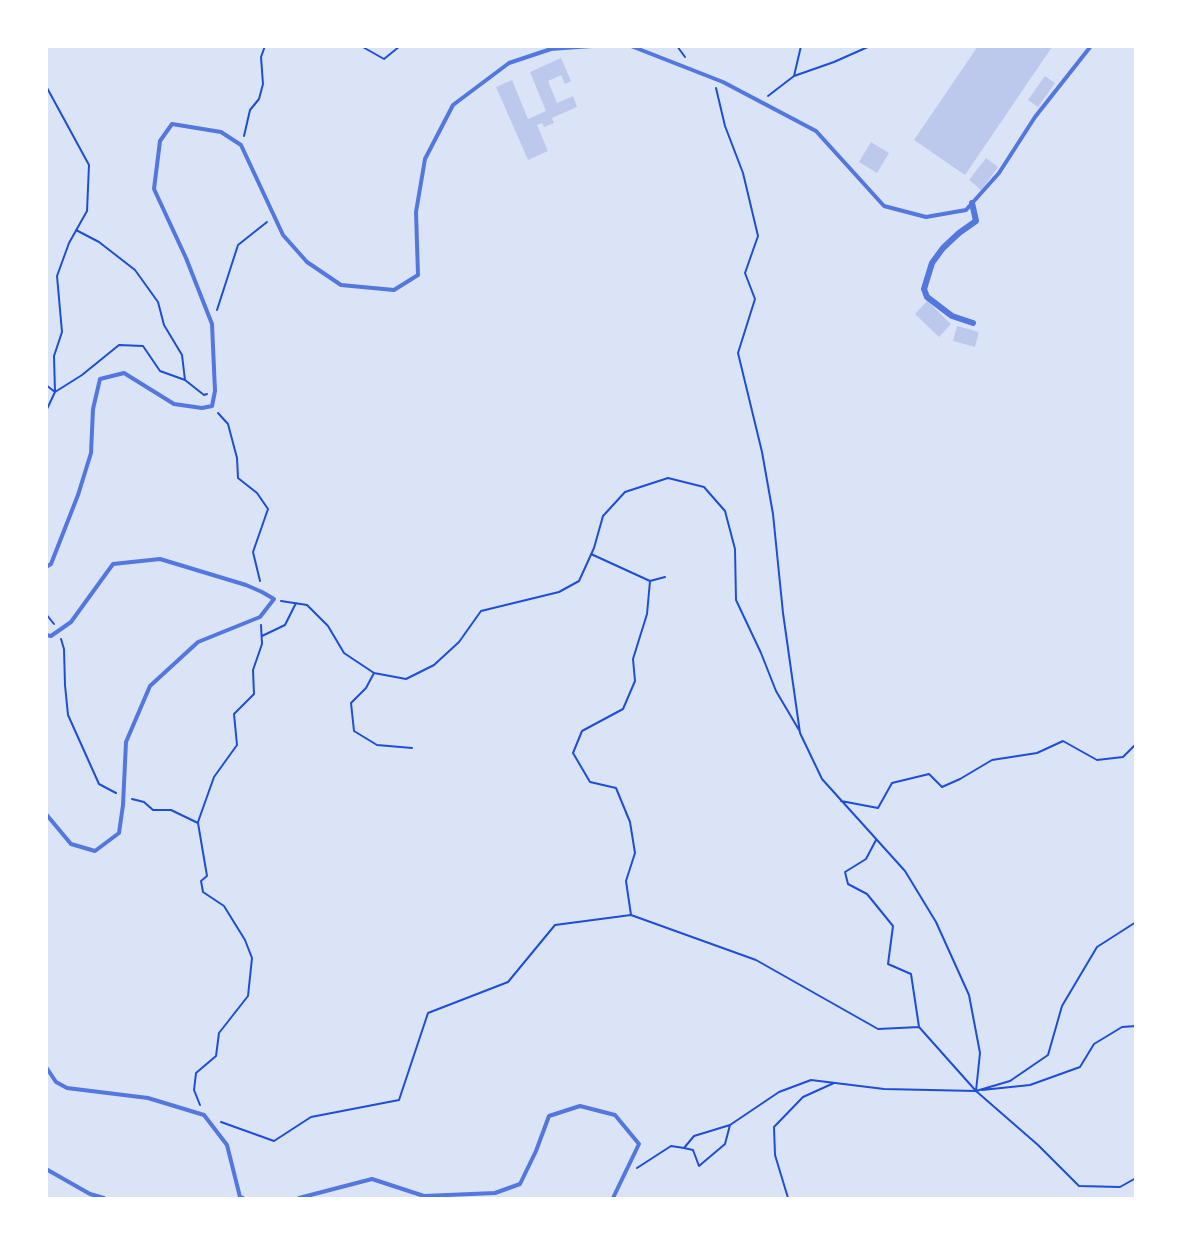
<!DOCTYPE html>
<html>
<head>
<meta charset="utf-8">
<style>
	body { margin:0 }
	#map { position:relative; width:1182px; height:1245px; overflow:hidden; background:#f2f2f2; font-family:Rubik,sans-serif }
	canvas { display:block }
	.frame { position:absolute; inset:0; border:48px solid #fff; pointer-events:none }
</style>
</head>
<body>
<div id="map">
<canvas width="1182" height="1245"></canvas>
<div class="frame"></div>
</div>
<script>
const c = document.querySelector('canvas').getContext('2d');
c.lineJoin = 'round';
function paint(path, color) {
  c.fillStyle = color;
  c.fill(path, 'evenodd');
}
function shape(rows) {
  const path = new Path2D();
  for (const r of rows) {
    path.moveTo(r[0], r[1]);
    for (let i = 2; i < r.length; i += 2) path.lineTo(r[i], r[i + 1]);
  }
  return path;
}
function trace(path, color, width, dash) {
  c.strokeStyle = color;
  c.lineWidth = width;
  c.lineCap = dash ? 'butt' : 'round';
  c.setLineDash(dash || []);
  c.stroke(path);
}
const green = shape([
	[47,47,1135,47,1135,1198,47,1198]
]);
const building = shape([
	[978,46,1052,47,965,175,914,140],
	[561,58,571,81,565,84,561,75,548,81,557,103,573,96,577,107,552,118,554,123,544,127,542,123,537,125,548,151,528,160,496,87,512,80,528,119,546,111,530,72],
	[1045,76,1055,83,1038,107,1028,100],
	[871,142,889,153,877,173,859,162],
	[986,158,998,167,981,190,969,180],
	[927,301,951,324,939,337,915,314],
	[957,326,979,332,975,347,953,341]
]);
const path = shape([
	[361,46,384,59,400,46],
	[677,46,685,57],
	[794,76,834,62,870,46],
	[46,86,89,165,87,211,69,243,57,276,62,332,54,356,55,392,47,409,46,426],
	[716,88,725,126,743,173,758,236,745,273,755,299,738,353,762,452,773,514,783,613,800,733,822,779,905,871,936,922,969,995,980,1053,976,1091],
	[768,96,794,76,801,46],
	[244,136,250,110,259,99,263,84,261,57,265,46],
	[76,230,99,242,135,270,158,302,164,325,182,355,185,380],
	[217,310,238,245,267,222],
	[46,385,55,392,82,375,119,345,143,346,160,371,185,380,204,395,207,394],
	[218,413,228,424,237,458,238,478,257,493,268,509,253,552,260,581],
	[591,554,650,581,647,614,633,659,635,681,623,709,582,731,573,753,590,782,616,788,630,822,635,853,626,881,631,915],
	[650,581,665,577],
	[281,601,307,605,328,626,344,653,374,673,406,679,434,665,459,642,481,611,559,592,579,581,594,548,603,516,625,492,668,478,704,487,725,511,735,549,736,600,761,653,776,691,799,730],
	[46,614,54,624],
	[262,636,285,625,296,603],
	[61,639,64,649,65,685,68,715,99,784,116,793],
	[374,673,366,688,351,703,354,731,377,745,412,748],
	[132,799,144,802,153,810,171,810,198,823,207,876,201,881,203,892,224,906,245,940,252,958,248,996,219,1033,216,1056,196,1073,194,1090,200,1105],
	[841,801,878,808,892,783,929,774,942,787,960,779,992,760,1037,753,1063,741,1097,760,1123,757,1136,744],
	[198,822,214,777,237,745,234,714,254,694,253,670,262,644,261,625],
	[876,840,866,859,845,872,848,884,867,894,893,926,888,964,911,974,919,1027],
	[982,1090,1030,1085,1080,1067,1094,1044,1122,1027,1136,1026],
	[221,1122,274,1141,311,1117,399,1100,428,1013,508,982,555,925,631,915,756,960,878,1029,919,1027,976,1091,1038,1145,1079,1186,1120,1187,1136,1178],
	[684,1148,693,1150,699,1166,725,1144,730,1125],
	[637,1168,671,1146,684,1148,694,1136,730,1125,779,1092,811,1080,884,1089,976,1091,1010,1081,1048,1055,1062,1006,1097,947,1136,922],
	[788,1198,775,1155,774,1127,803,1097,834,1083]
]);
const service = shape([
	[631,46,723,82,816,131,884,206,926,217,966,210,999,173,1035,117,1091,46],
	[46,567,51,564,78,495,91,453,93,409,100,379,124,373,174,404,202,408,212,406,215,391,212,324,186,258,154,189,160,141,172,124,221,132,241,145,283,235,307,262,341,285,394,290,418,275,416,212,425,159,453,105,509,63,551,49,592,46],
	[46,635,51,636,71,622,113,564,160,559,246,585,262,592,274,599,260,617,198,642,150,686,126,742,123,805,119,833,95,851,71,844,46,814],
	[46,1067,56,1082,67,1088,148,1098,204,1115,227,1145,240,1197,243,1198],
	[46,1169,90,1194,104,1198],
	[299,1198,372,1179,424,1196,495,1193,520,1184,536,1151,549,1116,580,1106,615,1115,639,1144,613,1198]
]);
const minor = shape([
	[972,203,976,221,959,233,943,248,932,263,924,289,927,297,952,316,973,323]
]);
paint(green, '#dbe4f7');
paint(building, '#bdc9ec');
trace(path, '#1d4ed8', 2);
trace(service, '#5277de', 4);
trace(minor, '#5277de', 6);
</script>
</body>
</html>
